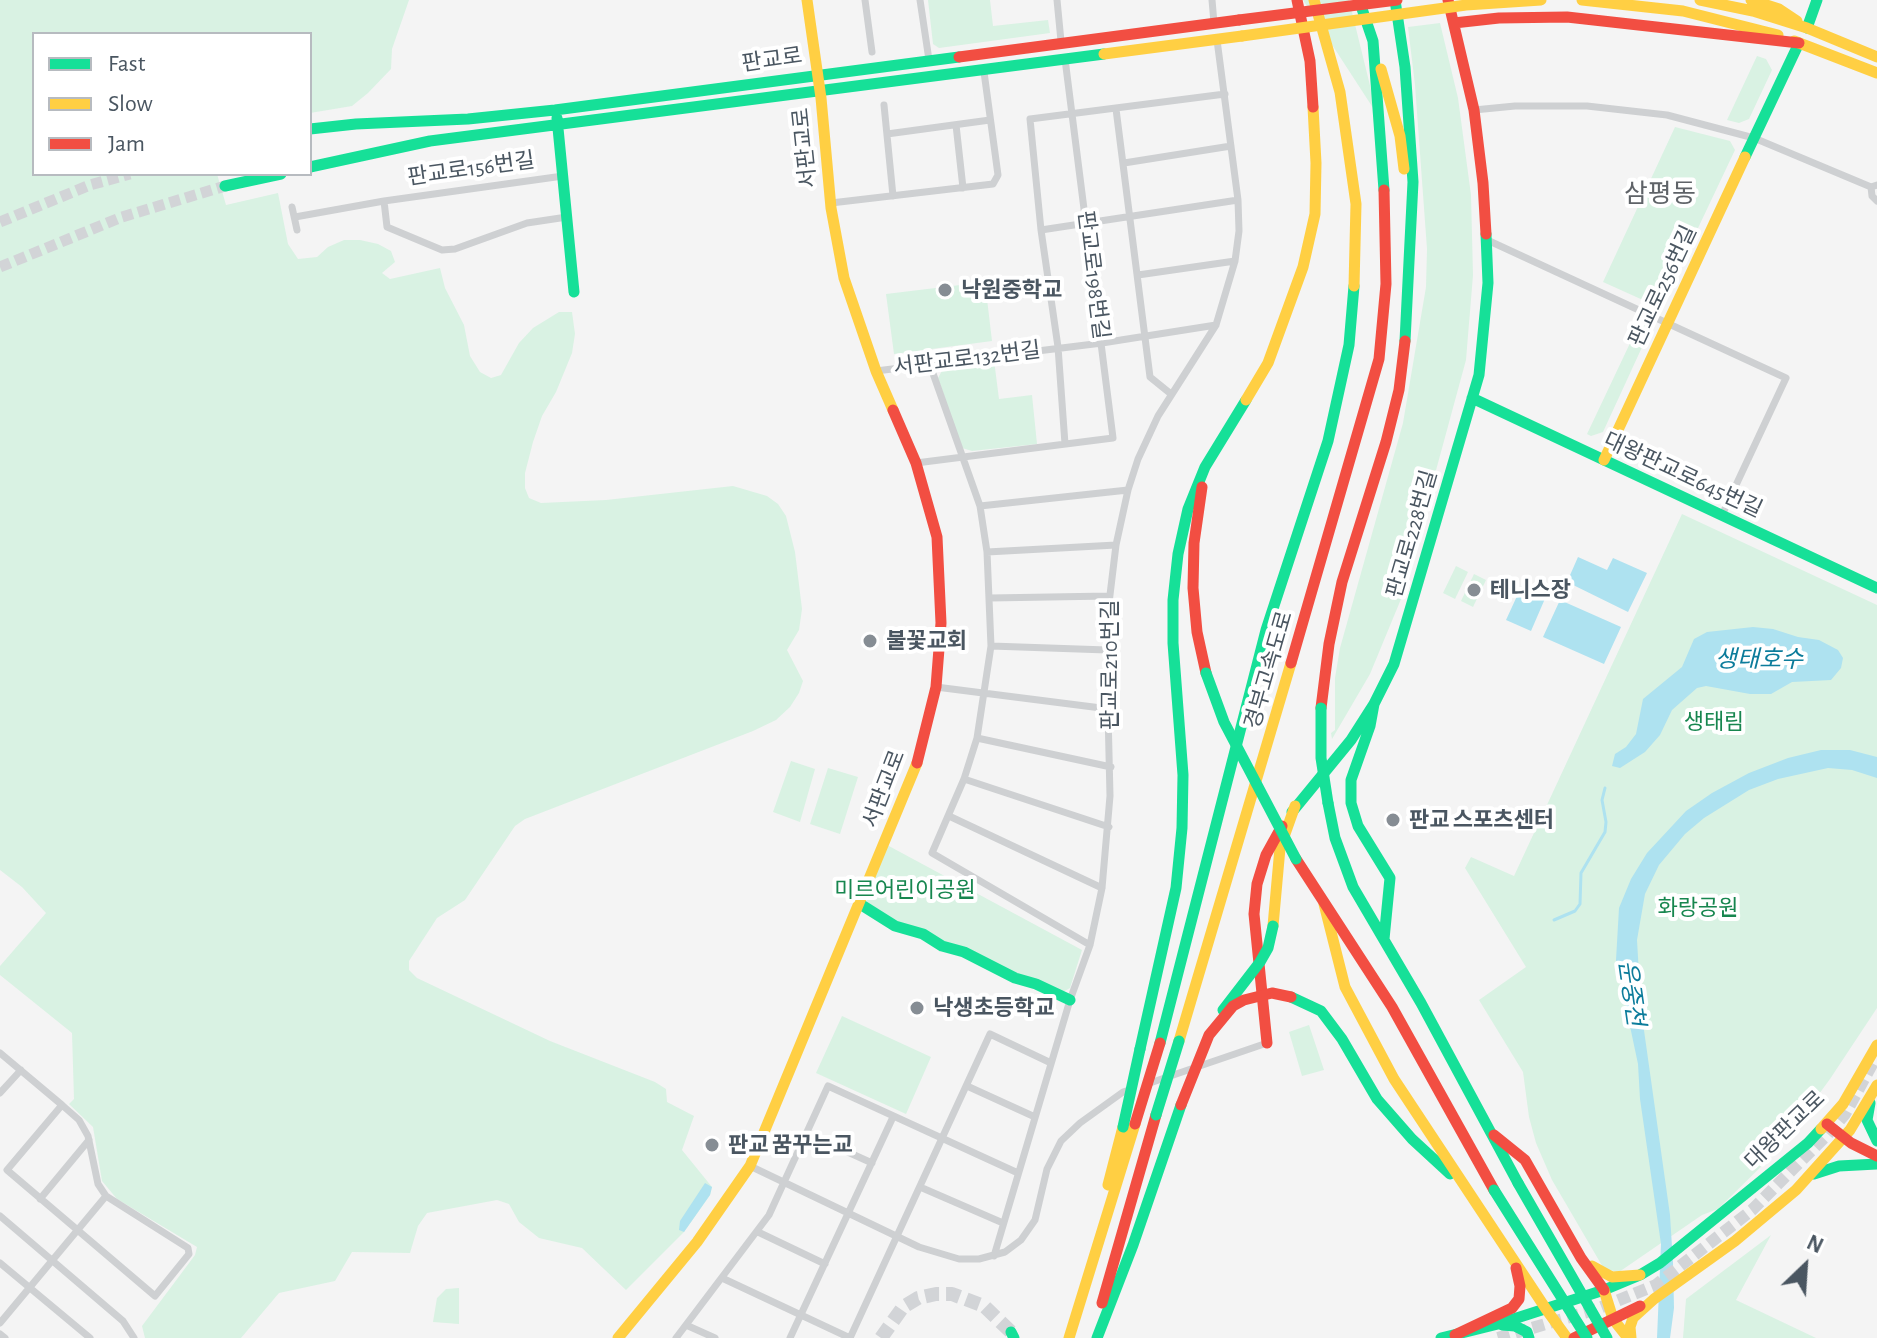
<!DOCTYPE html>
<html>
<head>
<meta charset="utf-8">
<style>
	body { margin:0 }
	#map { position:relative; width:1877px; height:1338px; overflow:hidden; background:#f4f4f4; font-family:"Alegreya Sans",sans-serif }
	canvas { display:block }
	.legend { position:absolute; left:32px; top:32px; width:280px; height:144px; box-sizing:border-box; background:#fff; border:2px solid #b7bbc0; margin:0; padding:10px 14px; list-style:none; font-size:24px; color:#4a5661 }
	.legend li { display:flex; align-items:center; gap:16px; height:40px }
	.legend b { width:40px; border:2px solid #b7bbc0 }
	.north { position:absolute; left:1765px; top:1226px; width:80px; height:80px; -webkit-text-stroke:6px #fff; paint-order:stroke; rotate:25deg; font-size:22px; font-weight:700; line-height:32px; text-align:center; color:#4a5661 }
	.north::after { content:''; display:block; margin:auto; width:28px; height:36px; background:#4a5661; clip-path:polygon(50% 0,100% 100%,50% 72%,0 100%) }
</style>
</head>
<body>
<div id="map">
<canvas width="1877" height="1338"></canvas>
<ul class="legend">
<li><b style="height:10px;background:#16e098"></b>Fast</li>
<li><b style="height:10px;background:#ffcf43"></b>Slow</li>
<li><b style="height:10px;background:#f24e42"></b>Jam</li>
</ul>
<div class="north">N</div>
</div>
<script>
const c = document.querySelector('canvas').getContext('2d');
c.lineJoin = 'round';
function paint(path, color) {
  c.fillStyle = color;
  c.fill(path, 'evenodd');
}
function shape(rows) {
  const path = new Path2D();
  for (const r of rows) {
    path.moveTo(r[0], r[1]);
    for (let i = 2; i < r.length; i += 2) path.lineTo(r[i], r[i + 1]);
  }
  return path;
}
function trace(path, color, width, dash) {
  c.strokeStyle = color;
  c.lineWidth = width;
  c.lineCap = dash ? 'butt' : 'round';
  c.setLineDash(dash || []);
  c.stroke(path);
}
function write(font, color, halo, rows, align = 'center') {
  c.font = font + ' "Alegreya Sans","Noto Sans KR",sans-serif';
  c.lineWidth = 8;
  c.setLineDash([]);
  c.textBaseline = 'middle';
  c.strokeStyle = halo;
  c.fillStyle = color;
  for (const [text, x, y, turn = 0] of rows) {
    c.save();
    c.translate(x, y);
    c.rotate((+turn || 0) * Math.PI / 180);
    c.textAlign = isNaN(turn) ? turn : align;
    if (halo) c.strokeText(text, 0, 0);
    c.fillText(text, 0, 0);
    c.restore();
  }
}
const green = shape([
	[0,0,409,0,392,49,391,69,368,93,352,106,310,113,310,34,34,34,34,174,217,174,226,205,278,193,288,244,298,259,317,257,328,247,344,240,360,240,378,244,391,251,395,262,382,273,390,279,440,268,445,288,464,325,470,356,480,372,491,378,501,375,519,343,533,328,559,312,572,312,575,334,572,353,556,392,542,416,533,442,525,473,525,488,529,498,541,503,606,500,733,486,767,496,778,504,786,516,795,552,802,609,799,630,787,650,803,681,799,693,790,707,776,720,753,731,525,819,515,826,465,900,437,918,409,961,409,970,417,978,550,1041,655,1082,666,1089,667,1102,694,1116,682,1150,712,1187,710,1195,684,1232,626,1290,582,1248,539,1238,519,1222,509,1204,497,1200,427,1213,418,1226,410,1253,352,1252,335,1281,279,1293,241,1338,145,1338,142,1326,195,1255,197,1247,117,1199,102,1181,93,1127,69,1104,74,1099,72,1033,0,975,0,966,46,913,22,887,0,870],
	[928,0,990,0,993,26,1048,20,1050,33,939,48,933,44],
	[1303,0,1349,0,1377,114],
	[1440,23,1458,98,1471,195,1473,275,1466,360,1401,599,1370,674,1332,739,1331,733,1335,730,1335,678,1340,648,1403,423,1426,287,1427,249,1415,85,1408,27],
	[1757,56,1766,59,1772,70,1749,119,1739,123,1727,120],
	[1675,127,1730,141,1735,150,1663,302,1654,305,1603,282],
	[985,282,992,341,894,354,886,294],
	[1641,320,1646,322,1649,332,1603,432,1591,436,1587,434],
	[994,360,999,399,1032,395,1037,444,972,451,962,448,938,378,944,367],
	[1682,514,1877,605,1877,1008,1830,1079,1778,1150,1718,1209,1702,1215,1619,1272,1604,1269,1552,1180,1536,1143,1529,1117,1523,1072,1479,1000,1526,967,1465,868,1471,857,1514,876],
	[1456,566,1468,572,1455,599,1443,593],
	[1474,574,1486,580,1473,607,1461,601],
	[791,761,815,769,800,822,773,812],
	[828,768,858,777,840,834,810,824],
	[887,845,1082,950,1070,988,1061,993,871,911,866,899],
	[842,1016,931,1057,906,1114,816,1073],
	[1309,1025,1324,1070,1302,1076,1289,1032],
	[1771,1235,1736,1300,1816,1338,1683,1338,1686,1299],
	[459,1288,459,1324,433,1322,437,1298,446,1289]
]);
const water = shape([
	[1578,557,1607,570,1613,558,1647,573,1628,612,1567,582],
	[1523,583,1547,594,1531,631,1506,620],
	[1560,600,1621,627,1604,664,1543,637],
	[1753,627,1773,629,1798,637,1819,640,1838,650,1843,658,1841,668,1831,680,1792,682,1771,694,1750,694,1706,686,1697,688,1672,710,1660,735,1645,752,1620,768,1612,766,1615,754,1626,747,1636,734,1643,699,1682,667,1694,639,1707,632],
	[1821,750,1850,750,1877,757,1877,778,1852,770,1828,768,1778,779,1749,790,1704,818,1685,834,1659,865,1645,894,1637,940,1641,1009,1670,1215,1673,1263,1674,1308,1670,1338,1657,1338,1661,1244,1640,1099,1638,1064,1616,960,1619,908,1631,879,1647,853,1686,811,1712,793,1749,773,1788,758],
	[705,1183,712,1187,710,1195,684,1232,679,1230,680,1221]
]);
const stream = shape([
	[1554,920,1575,911,1580,904,1581,873,1605,832,1606,822,1602,800,1605,788]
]);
const secondaryTunnel = shape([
	[0,222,90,185,130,174],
	[0,267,122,217,225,186]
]);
const primaryTunnel = shape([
	[1498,1338,1597,1309,1656,1285,1752,1210,1827,1135,1845,1114,1875,1059]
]);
const highwayTunnel = shape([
	[881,1338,903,1307,918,1298,936,1294,952,1294,984,1306,1011,1332]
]);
const street = shape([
	[865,0,872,52],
	[920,0,929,60],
	[1057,0,1061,41],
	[1212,0,1214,23],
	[884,105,893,196],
	[1116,109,1150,377,1171,394],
	[1474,110,1515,106,1587,106,1667,115,1754,138,1871,187,1877,185],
	[956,125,963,188],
	[887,134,990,120],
	[1124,163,1231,146],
	[563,176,384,201,387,227,442,250,455,249,527,223,567,217],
	[1871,187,1872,196,1877,201],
	[831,203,993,184,998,175,984,72],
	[292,207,297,230],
	[295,217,384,201],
	[1041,230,1238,200],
	[1485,239,1786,378,1722,515],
	[1138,275,1235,261],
	[930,365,980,506,987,552,991,646,977,738,964,779,932,853,1090,945],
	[876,371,1102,343,1216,325],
	[1065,444,1058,347,1041,230,1030,119,1225,94],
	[916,463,1113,438,1065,59],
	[980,506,1128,490],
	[987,552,1116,545],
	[990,598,1109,596],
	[991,646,1107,650],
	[936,687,1109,709],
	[977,738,1111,767],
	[964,779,1109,827],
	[949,816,1102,888],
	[0,1053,62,1105,79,1120,88,1136,98,1184,106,1196,188,1248,189,1254,155,1296,7,1170,62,1105],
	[1147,1084,1267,1043],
	[967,1086,1035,1117],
	[0,1093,21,1070],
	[808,1134,872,1163],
	[750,1166,919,1247,959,1259,979,1259,1005,1252,1021,1240,1035,1220,1047,1169,1061,1141,1080,1123,1123,1092,1132,1089],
	[920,1187,1003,1223],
	[40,1199,89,1140],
	[0,1216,123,1321,134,1338],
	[758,1232,825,1264],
	[994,1256,1070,1000,1090,945,1102,888,1110,796,1106,628,1116,545,1128,490,1138,459,1158,416,1216,325,1235,261,1239,231,1238,200,1217,40],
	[0,1263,90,1338],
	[722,1278,850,1338],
	[0,1323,106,1196],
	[686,1325,715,1338],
	[0,1334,5,1338],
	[676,1338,769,1215,828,1086,1018,1173],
	[790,1338,893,1117],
	[850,1338,990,1034,1051,1063]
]);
const fast = shape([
	[1359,0,1373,41,1384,190],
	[1395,0,1405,67,1413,182,1405,341],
	[1807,28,1817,0],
	[557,118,574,292],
	[310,129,356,124,468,119,555,110,959,57],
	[1745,157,1799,43],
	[310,167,430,141,1104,54],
	[225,186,281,174],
	[1472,398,1877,588],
	[1374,704,1370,726,1351,780,1351,803,1358,826,1390,878,1384,939],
	[1328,803,1335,838,1353,887,1421,1003,1518,1183],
	[1292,812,1351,740,1374,704,1394,664,1479,375,1488,283,1486,234],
	[860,904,895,926,923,934,942,946,964,952,1015,978,1036,984,1070,1000],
	[1291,997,1321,1011,1342,1039,1377,1099,1412,1139,1450,1174],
	[1160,1043,1266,630,1328,441,1349,345,1354,286],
	[1140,1049,1176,888,1182,828,1183,775,1173,643,1173,600,1178,554,1188,509,1205,467,1246,400],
	[1870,1103,1867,1120,1877,1141],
	[1814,1174,1839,1166,1877,1164],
	[1502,1325,1515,1326,1527,1332,1529,1338],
	[1011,1332,1014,1338],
	[1097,1338,1133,1245,1181,1105],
	[1441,1338,1498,1324,1604,1290,1640,1275,1660,1263,1808,1143,1821,1129]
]);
const slow = shape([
	[807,0,821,98,831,208,844,278,876,371,893,410],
	[1314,0,1340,92,1356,204,1354,286],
	[1582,0,1683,11,1778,35],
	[1700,0,1753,11,1807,28,1877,57],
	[1751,0,1779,9,1797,21],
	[1794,41,1877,73],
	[1104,54,1242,36],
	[1381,69,1400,136,1404,169],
	[1246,400,1268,363,1303,267,1315,214,1316,163,1313,107],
	[1604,460,1745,157],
	[1324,904,1345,987,1394,1079,1546,1309],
	[1273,926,1280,848,1295,806],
	[1179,1041,1291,663],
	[1821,1129,1843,1104,1877,1045],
	[1108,1185,1123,1127],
	[1592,1266,1612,1277,1640,1275],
	[1604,1290,1613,1319,1628,1338],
	[1546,1309,1567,1338],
	[618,1338,697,1242,750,1166,917,763],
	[1069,1338,1135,1124],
	[1631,1338,1630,1327,1633,1318,1654,1299,1735,1241,1796,1190,1850,1130,1877,1085]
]);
const jam = shape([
	[1297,0,1310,61,1313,107],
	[1448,0,1474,110,1483,183,1486,234],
	[1454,23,1499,18,1567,17,1799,43],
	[959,57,1239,20],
	[893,410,916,463,937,537,941,623,936,687,917,763],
	[1202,487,1194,543,1193,588,1197,632,1206,673],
	[1291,663,1379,359,1386,284,1384,190],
	[1321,708,1329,644,1342,582,1386,442,1399,390,1405,341],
	[1296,859,1392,1007,1494,1190],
	[1267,1043,1254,914,1257,884,1266,855,1282,826],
	[1827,1124,1851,1143,1877,1156],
	[1494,1135,1525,1160,1581,1258,1604,1290],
	[1102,1303,1156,1115],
	[1455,1335,1512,1308,1519,1299,1520,1286,1516,1268],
	[1574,1338,1640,1306]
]);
const fastBridge = shape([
	[1206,673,1224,722,1296,859],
	[1321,708,1321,758,1328,803],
	[1223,1010,1260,962,1268,948,1273,926],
	[1156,1115,1179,1041],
	[1123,1127,1140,1049],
	[1518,1183,1607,1338],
	[1494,1190,1587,1338]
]);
const slowBridge = shape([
	[1242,36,1466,5,1541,0]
]);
const jamBridge = shape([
	[1239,20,1397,0],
	[1181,1105,1209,1035,1233,1006,1244,1000,1272,993,1291,997],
	[1135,1124,1160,1043]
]);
const markers = [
	[945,290,8,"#868d94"],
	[1474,590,8,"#868d94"],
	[870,641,8,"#868d94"],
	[1393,820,8,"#868d94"],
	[917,1008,8,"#868d94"],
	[712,1145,8,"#868d94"]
];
const streetNames = [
	["판교로",772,60,-8],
	["서판교로",805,148,-96],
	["판교로156번길",471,169,-8],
	["판교로198번길",1093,275,83],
	["판교로256번길",1663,286,-65],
	["서판교로132번길",967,359,-7],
	["대왕판교로645번길",1683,475,25],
	["판교로228번길",1412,534,-74],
	["판교로210번길",1110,665,-90],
	["경부고속도로",1269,670,-74],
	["서판교로",884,789,-69],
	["대왕판교로",1785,1130,-44]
];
const poiNames = [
	["낙원중학교",961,290],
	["테니스장",1490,590],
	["불꽃교회",886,641],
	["판교 스포츠센터",1409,820],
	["낙생초등학교",933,1008],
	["판교 꿈꾸는교",728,1145]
];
const parkNames = [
	["생태림",1714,722],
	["미르어린이공원",905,890],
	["화랑공원",1698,908]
];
const waterNames = [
	["생태호수",1759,660],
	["운중천",1631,993,82]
];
const quarterNames = [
	["삼평동",1660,194]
];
paint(green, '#d9f2e3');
paint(water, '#aee2f0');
trace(stream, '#aee2f0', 3);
trace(secondaryTunnel, '#d2d4d7', 11, [11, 5.5]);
trace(primaryTunnel, '#d2d4d7', 12, [12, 6]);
trace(highwayTunnel, '#d2d4d7', 14, [14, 7]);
trace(street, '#ced0d2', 7);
trace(fast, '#16e098', 11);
trace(slow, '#ffcf43', 11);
trace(jam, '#f24e42', 11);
trace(fastBridge, '#16e098', 11);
trace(slowBridge, '#ffcf43', 11);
trace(jamBridge, '#f24e42', 11);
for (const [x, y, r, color] of markers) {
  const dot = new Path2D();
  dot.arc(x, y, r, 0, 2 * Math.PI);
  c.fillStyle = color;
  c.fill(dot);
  trace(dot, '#fff', 3);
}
write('22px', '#4a5661', '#fff', streetNames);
write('bold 22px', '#4a5661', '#fff', poiNames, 'left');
write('22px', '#17864f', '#fff', parkNames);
write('italic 24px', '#0c7c9b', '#fff', waterNames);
write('26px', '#5f6368', '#fff', quarterNames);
</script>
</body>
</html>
